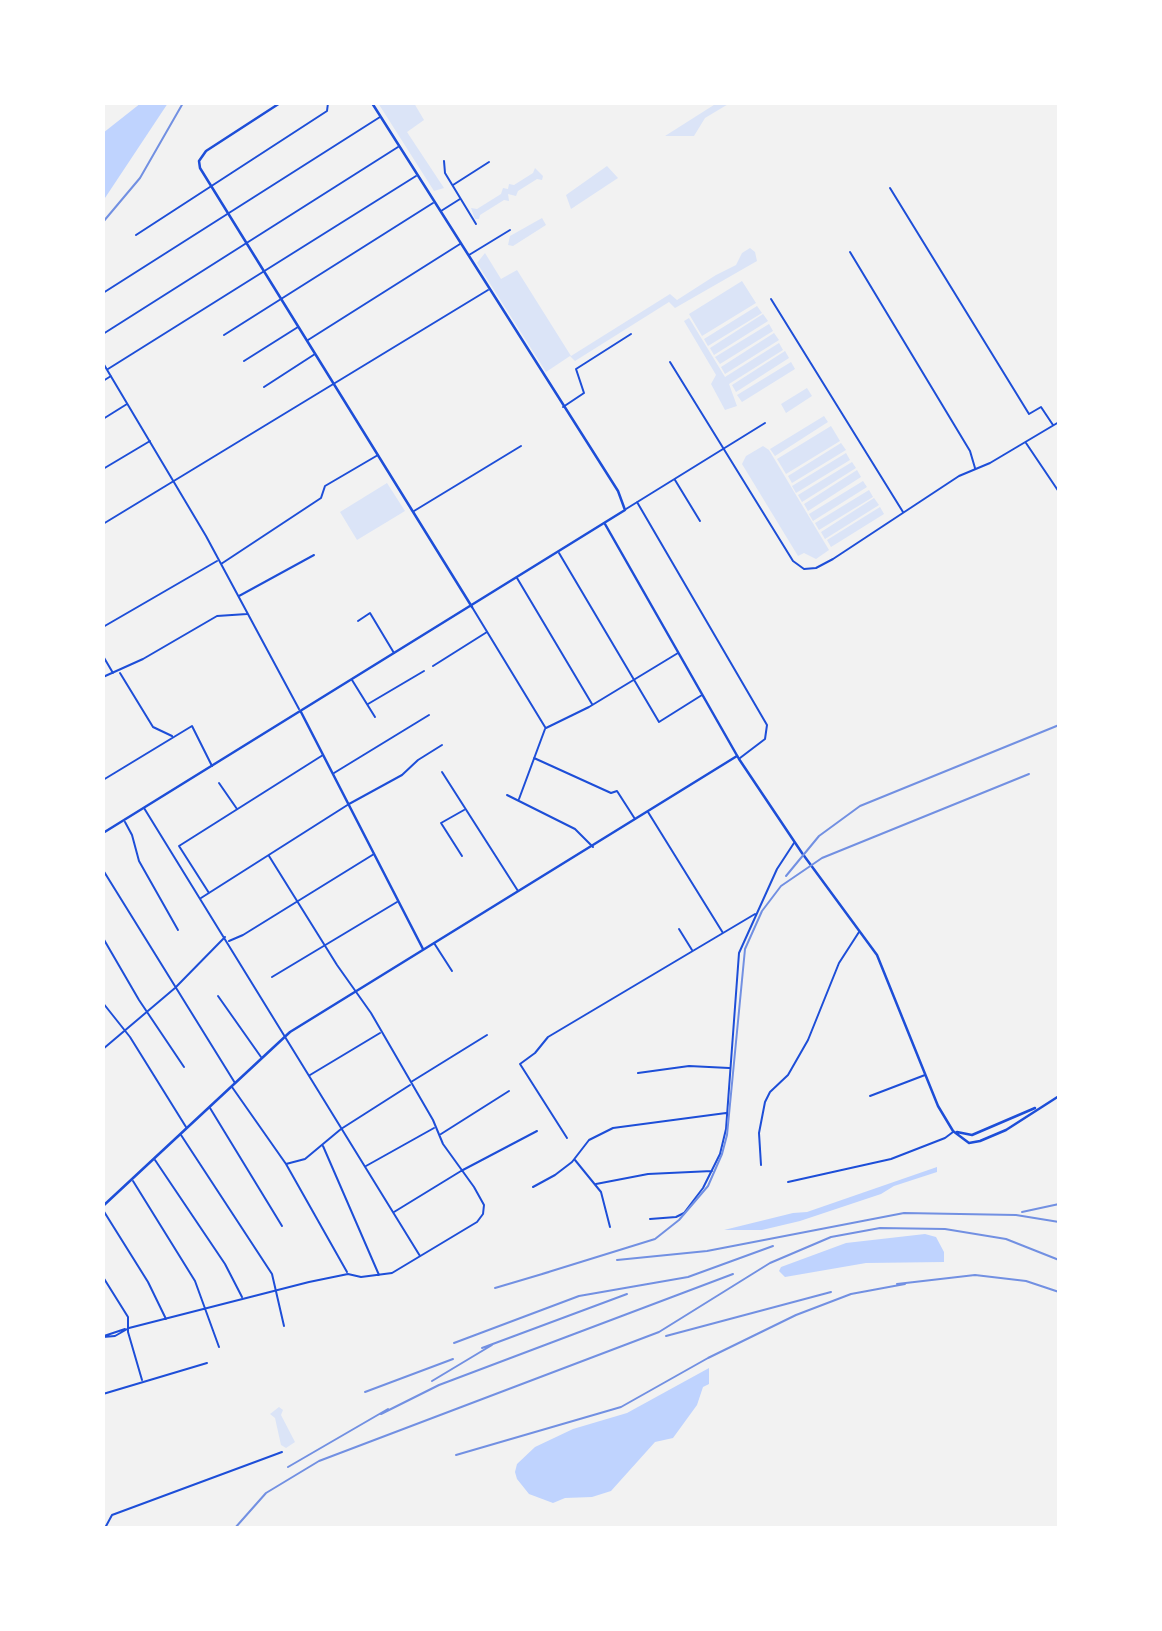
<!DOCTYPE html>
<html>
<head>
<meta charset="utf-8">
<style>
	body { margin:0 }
	#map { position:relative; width:1162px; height:1631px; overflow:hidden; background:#f2f2f2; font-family:Commissioner,sans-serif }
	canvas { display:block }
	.frame { position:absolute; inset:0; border:105px solid #fff; pointer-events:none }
</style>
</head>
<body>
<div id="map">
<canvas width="1162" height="1631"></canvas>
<div class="frame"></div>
</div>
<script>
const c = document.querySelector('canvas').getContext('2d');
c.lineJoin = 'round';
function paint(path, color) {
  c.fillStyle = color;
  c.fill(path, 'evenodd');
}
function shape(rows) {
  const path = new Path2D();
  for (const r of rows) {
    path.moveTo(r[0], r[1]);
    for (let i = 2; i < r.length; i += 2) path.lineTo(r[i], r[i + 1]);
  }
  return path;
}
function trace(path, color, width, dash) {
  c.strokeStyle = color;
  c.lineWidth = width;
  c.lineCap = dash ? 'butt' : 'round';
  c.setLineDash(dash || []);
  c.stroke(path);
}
const green = shape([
	[378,103,414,103,424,120,407,132,444,188,434,191],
	[717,103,730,103,705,118,694,136,665,136],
	[607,166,618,178,571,209,566,195],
	[535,168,543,176,542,180,537,179,518,191,516,196,508,194,509,201,504,200,480,215,479,219,475,219,471,208,477,209,501,194,503,188,508,189,509,184,514,185,533,173],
	[542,218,546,225,513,246,508,245,510,236],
	[750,248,755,252,757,261,675,308,669,302,575,361,570,356,546,372,477,263,485,253,501,279,517,270,571,356,670,294,677,300,716,275,736,265,742,253],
	[742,281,756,303,702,336,689,314],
	[757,306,762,313,708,346,704,339],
	[763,314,768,321,714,355,710,348],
	[689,318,725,377,779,343,783,350,729,384,737,406,725,410,711,384,716,375,684,321],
	[769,324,773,331,720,364,715,357],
	[774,333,779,340,725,374,721,367],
	[785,351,789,358,736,392,732,385],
	[791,362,795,369,742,402,737,395],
	[807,388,812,396,786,413,781,404],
	[824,416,828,422,775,456,770,449],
	[831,426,840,441,786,474,777,459],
	[841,443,846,450,792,483,788,476],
	[763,446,769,450,829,550,816,559,804,553,798,556,742,464,746,456],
	[846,453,850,460,796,493,792,486],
	[852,462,856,468,802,502,798,495],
	[857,470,861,477,808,511,804,504],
	[863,481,867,487,813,521,809,514],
	[387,483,405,511,357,540,340,512],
	[869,490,873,497,819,530,815,523],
	[874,498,879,505,825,539,821,532],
	[880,507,884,514,831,547,827,540],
	[279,1407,283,1410,281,1415,295,1442,286,1448,281,1445,275,1418,270,1414]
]);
const water = shape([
	[141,103,168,103,103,201,103,133],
	[937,1167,937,1172,894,1186,881,1194,800,1221,762,1230,724,1230,793,1213,807,1212],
	[925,1234,936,1237,944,1252,944,1262,866,1263,785,1277,779,1271,781,1267,846,1243],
	[709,1368,709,1384,703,1387,697,1405,673,1438,655,1442,611,1491,592,1497,565,1498,553,1503,529,1494,517,1479,515,1472,517,1464,535,1447,573,1429,627,1413]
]);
const minor = shape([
	[444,161,445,173,476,224],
	[453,185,489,162],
	[890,188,1029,414,1041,407,1053,425],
	[441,211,460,199],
	[136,235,327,111,328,103],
	[850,252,970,451,975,468],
	[469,255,510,230],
	[103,293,380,117],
	[771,299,903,512],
	[103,334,398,147],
	[224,335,433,203],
	[308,340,460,244],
	[244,361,298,327],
	[670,362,793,561,804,569,816,568,833,559,959,476,990,463,1059,422],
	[103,363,206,536,299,709],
	[108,369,416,176],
	[103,381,111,376],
	[264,387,315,354],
	[563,407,584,393,576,369,631,334],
	[103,419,127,404],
	[1026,443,1059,492],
	[103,469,150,441],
	[675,480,700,521],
	[637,502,767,725,765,739,740,758],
	[626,509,765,423],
	[414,511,521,446],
	[103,524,488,290],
	[559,553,659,722,702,695],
	[221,564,321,498,325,486,378,455],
	[517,578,592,704],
	[239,596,314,555],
	[472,607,545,727],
	[358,621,370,613,394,653],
	[103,627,217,561],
	[103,656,113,673],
	[433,666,487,632],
	[120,673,153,727,172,736],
	[103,677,143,659,217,616,247,614],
	[352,680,375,717],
	[368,704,424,671],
	[546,728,589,707,678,653],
	[534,758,611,793,617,791,635,819],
	[442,772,518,891],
	[334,773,429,715],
	[103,780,192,726,212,766],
	[219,783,237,809],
	[507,795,575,829,593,847],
	[519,799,545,729],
	[144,808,420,1256],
	[648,812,723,933],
	[125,822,132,835,139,861,178,930],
	[462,856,441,823,464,810],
	[103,870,235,1083],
	[209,893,179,846,323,755],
	[201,898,349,804,402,775,418,760,442,745],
	[679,929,692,950],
	[103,938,139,1000,184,1067],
	[229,941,243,935,374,854],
	[434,943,452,971],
	[272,977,397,902],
	[218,996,261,1057],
	[103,1003,130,1037,186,1127],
	[103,1049,175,988,225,937],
	[638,1073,689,1066,729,1068],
	[310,1075,380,1033],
	[411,1082,487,1035],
	[232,1087,286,1164,347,1272],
	[870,1096,925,1075],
	[210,1108,282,1226],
	[441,1134,509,1091],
	[181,1135,272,1274,284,1326],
	[567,1138,520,1064,535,1053,548,1037,755,914],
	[323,1146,379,1275],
	[155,1160,225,1264,242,1297],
	[575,1160,601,1192,610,1227],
	[286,1164,305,1159,341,1129,410,1085],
	[761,1165,759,1133,765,1102,770,1092,788,1075,808,1040,839,963,859,932],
	[366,1166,434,1128],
	[133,1181,195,1281,219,1347],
	[788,1182,891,1159,945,1138,953,1132],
	[596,1184,648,1174,712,1171],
	[533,1187,555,1175,572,1162,589,1140,613,1128,726,1113],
	[103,1210,148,1282,166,1319],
	[394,1212,461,1171,537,1131],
	[650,1219,676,1217,684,1213,703,1188,720,1154,726,1129,739,953,777,869,794,843],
	[103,1277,128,1317,128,1332,142,1380],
	[104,1336,125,1329],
	[103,1337,115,1336,129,1328,309,1282,348,1274,361,1277,392,1273,477,1222,483,1214,484,1205,474,1187,443,1144,433,1120,371,1013,337,965,269,856],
	[103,1394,207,1363],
	[105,1528,112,1515,282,1452]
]);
const tertiary = shape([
	[280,103,206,151,199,161,200,168,472,607],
	[301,712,423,949],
	[103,1206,290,1032,737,756]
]);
const secondary = shape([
	[605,524,739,759,802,853,877,955,938,1106,953,1131,969,1143,980,1141,1006,1130,1059,1096],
	[103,833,625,510,618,491,372,103],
	[957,1132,972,1135,1035,1108]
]);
const rail = shape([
	[103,222,140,178,183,103],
	[786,876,819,836,860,806,1059,725],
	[1022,1212,1059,1204],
	[617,1260,707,1251,904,1213,1016,1215,1059,1222],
	[542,1274,655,1239,679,1220,708,1186,722,1154,727,1135,745,949,762,911,781,886,822,858,1029,774],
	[897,1284,975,1275,1026,1281,1059,1292],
	[495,1288,549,1272],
	[666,1336,831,1292],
	[454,1343,579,1296,688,1277,773,1246],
	[482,1348,627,1294],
	[432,1381,492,1345],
	[365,1392,453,1359],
	[381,1414,439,1385,733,1274],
	[456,1455,621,1407,708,1358,796,1315,851,1294,905,1284],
	[288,1467,388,1409],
	[235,1528,266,1493,319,1461,659,1332,770,1263,831,1237,880,1228,945,1229,1006,1239,1059,1260]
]);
paint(green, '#dbe4f7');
paint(water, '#bfd3fe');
trace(minor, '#1d4ed8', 2);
trace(tertiary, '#1d4ed8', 2.5);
trace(secondary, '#1d4ed8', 2.5);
trace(rail, '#7290e2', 2);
</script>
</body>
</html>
